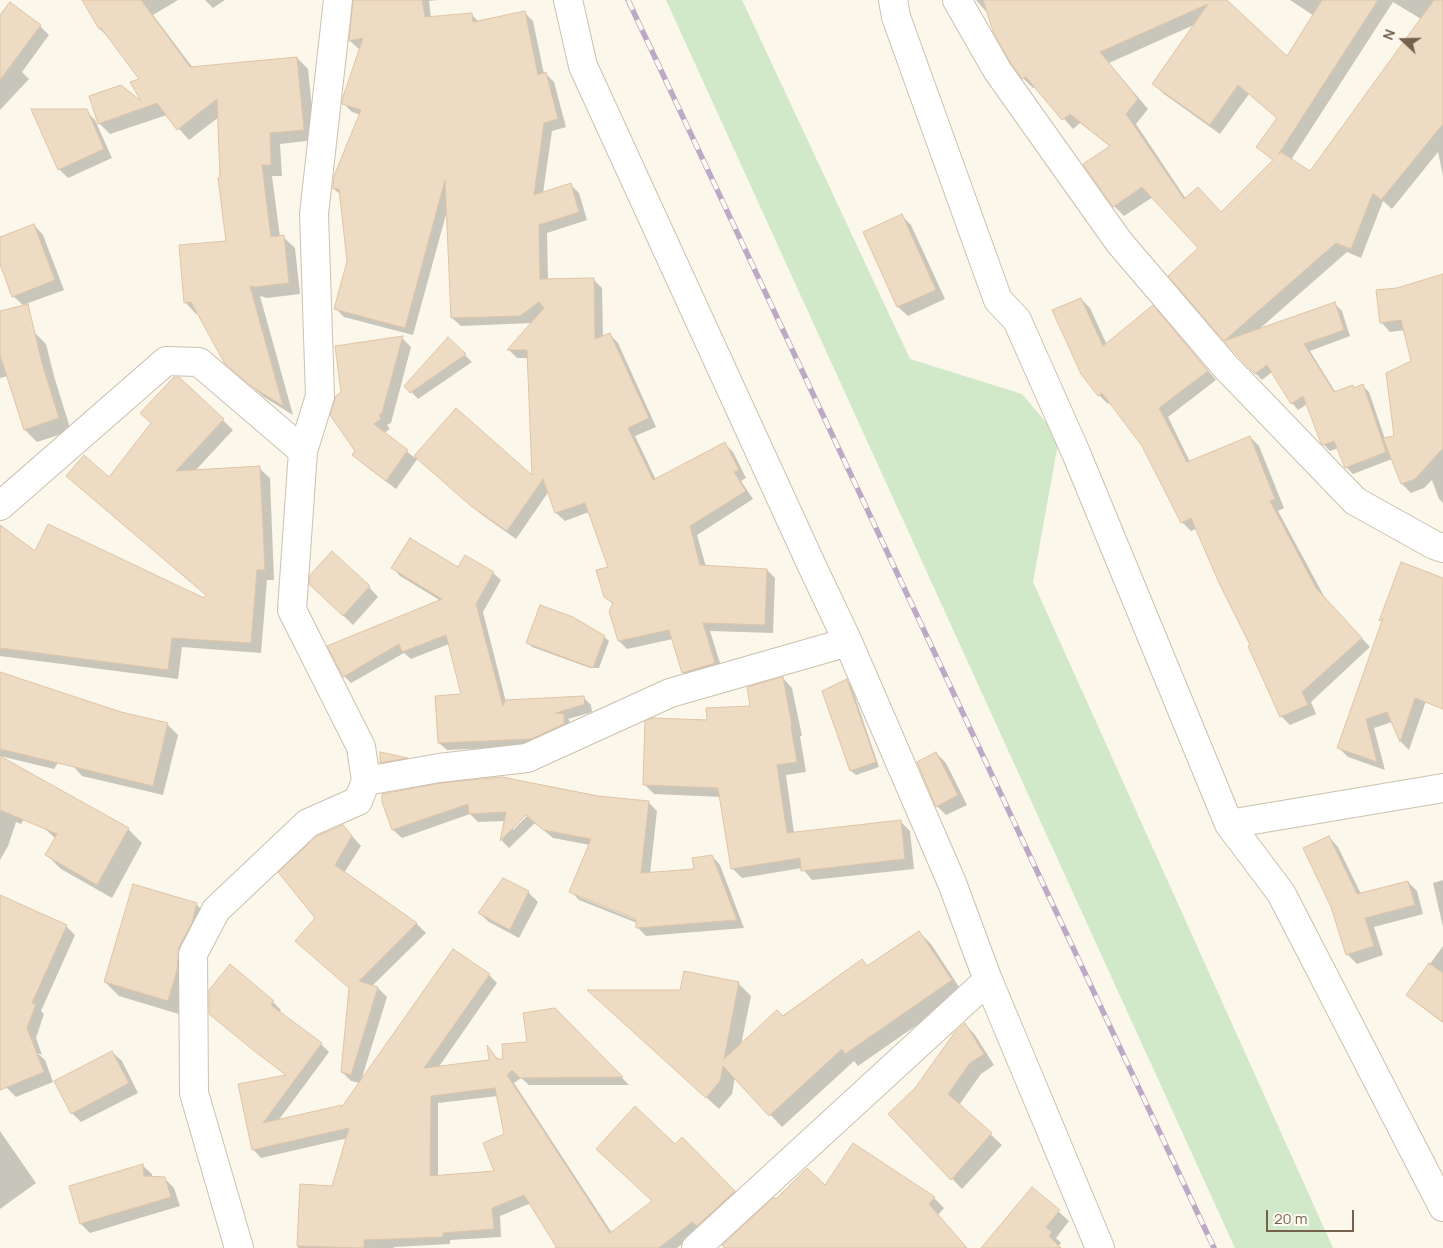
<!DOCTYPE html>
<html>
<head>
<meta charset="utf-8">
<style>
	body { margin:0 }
	#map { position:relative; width:1443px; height:1248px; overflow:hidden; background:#fbf7ea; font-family:Manrope,sans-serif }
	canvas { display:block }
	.north { position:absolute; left:1378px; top:15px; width:50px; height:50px; -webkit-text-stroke:4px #fefaf1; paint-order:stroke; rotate:291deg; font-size:14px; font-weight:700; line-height:20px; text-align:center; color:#74624f }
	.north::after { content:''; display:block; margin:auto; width:18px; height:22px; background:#74624f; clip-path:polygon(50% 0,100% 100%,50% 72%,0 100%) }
	.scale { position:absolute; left:1266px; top:1210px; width:88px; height:22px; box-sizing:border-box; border:2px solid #74624f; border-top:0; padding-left:6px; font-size:15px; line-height:18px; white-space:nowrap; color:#74624f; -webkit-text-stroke:4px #fefaf1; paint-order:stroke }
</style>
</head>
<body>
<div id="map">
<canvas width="1443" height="1248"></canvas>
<div class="north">N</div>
<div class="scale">20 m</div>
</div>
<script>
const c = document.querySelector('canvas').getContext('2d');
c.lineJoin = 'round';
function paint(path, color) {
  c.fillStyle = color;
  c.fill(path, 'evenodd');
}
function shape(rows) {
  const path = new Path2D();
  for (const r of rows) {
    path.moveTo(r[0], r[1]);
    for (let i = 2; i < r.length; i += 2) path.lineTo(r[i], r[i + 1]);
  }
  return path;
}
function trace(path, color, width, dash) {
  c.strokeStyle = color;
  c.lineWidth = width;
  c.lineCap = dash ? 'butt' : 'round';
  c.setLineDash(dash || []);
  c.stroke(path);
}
const green = shape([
	[666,0,742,0,910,359,1022,394,1059,438,1033,582,1333,1248,1235,1248]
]);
const shadow = shape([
	[83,0,178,0,153,15,193,68,297,58,308,69,315,140,280,144,282,176,272,176,280,237,283,237,295,248,300,294,267,298,260,296,293,415,264,397,238,375,199,313,196,314,185,302,228,242,222,178,219,117,189,140,167,115,110,134,99,123,145,105,141,80,111,40,100,29],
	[205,0,225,0,213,8],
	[355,0,438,0,429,1,431,18,472,15,479,22,525,13,533,21,544,74,546,74,554,82,566,127,552,131,543,193,570,184,579,193,587,220,547,233,548,281,593,279,602,288,603,337,610,335,618,343,656,427,635,436,656,480,725,444,733,452,746,478,741,481,753,499,697,535,706,567,767,570,775,578,773,633,710,631,720,663,720,672,692,681,683,673,673,639,627,649,619,641,614,605,605,596,609,567,589,512,565,521,556,513,549,491,516,539,481,514,418,458,396,489,363,464,354,455,402,338,411,347,391,423,387,425,390,429,384,433,415,458,456,410,533,478,529,358,517,358,509,350,532,323,461,326,452,318,447,211,413,335,344,317,335,308,348,261,341,195,334,189,361,115,352,112,343,103,361,48,359,49,350,41],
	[976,0,1225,0,1287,58,1314,16,1290,0,1443,0,1443,176,1438,152,1392,209,1383,201,1361,258,1347,252,1257,331,1335,304,1342,311,1350,336,1310,351,1336,393,1353,386,1355,389,1362,385,1369,392,1385,439,1396,437,1412,362,1405,330,1390,332,1381,322,1397,289,1443,276,1443,503,1439,499,1432,480,1424,488,1411,493,1402,484,1392,459,1353,474,1346,467,1338,448,1330,451,1322,443,1307,404,1298,410,1292,403,1272,372,1262,380,1255,373,1170,276,1200,248,1153,197,1124,216,1114,206,1111,147,1080,123,1073,129,1036,87,1033,88,1023,78,989,15],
	[1393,2,1421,19,1310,173,1291,160],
	[1196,24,1154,84,1164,94,1220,134,1249,94,1278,119,1257,147,1274,161,1222,214,1186,199,1136,124,1148,109,1109,63],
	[0,17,40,26,49,35,22,72,29,79,0,110],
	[86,111,95,120,112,158,68,178,59,169],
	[902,216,911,225,945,299,908,316,898,307,865,233],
	[34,225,43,235,64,290,23,305,13,296,0,261,0,238],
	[1081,299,1090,308,1107,345,1162,316,1216,380,1168,417,1190,462,1250,437,1259,446,1284,508,1278,511,1325,598,1370,647,1311,702,1316,714,1290,725,1281,716,1252,645,1197,528,1191,531,1182,522,1143,445,1110,402,1108,404,1099,395],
	[0,315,33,331,46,344,54,376,71,431,37,442,25,430,8,376,0,378],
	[465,355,472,362,418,399,406,386],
	[179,378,233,430,195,471,259,468,270,478,274,580,267,580,261,653,182,647,178,679,0,656,0,527,35,553,204,599,207,596,78,486,109,479,152,424],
	[1402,564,1443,579,1443,652,1409,750,1401,742,1392,722,1374,728,1385,770,1348,757,1339,748,1383,623,1381,621],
	[393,568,458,569,493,573,501,580,483,612,506,702,583,697,591,705,592,712,568,719,571,723,571,731,539,746,447,750,439,743,463,696,449,644,411,659,404,653,351,683,344,676,441,601,400,576],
	[311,584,369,587,378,597,353,625],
	[604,637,609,641,599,668,590,668,532,647,528,643],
	[0,673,121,713,167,724,178,735,163,795,82,776,63,755,54,769,0,756],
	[783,678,792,688,802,736,800,736,806,772,786,775,794,833,900,821,910,831,914,869,812,880,802,868,742,878,732,868,721,797,654,794,644,784,708,722,752,707],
	[847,681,851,685,879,767,856,775,851,771,824,692],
	[936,753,946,763,967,805,946,815,937,806],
	[381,754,407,759,410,762,386,766,382,762],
	[0,757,44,786,21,824,16,822,8,846,0,860],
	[598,797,649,803,657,811,650,874,695,870,712,856,720,865,744,928,646,936,638,928,637,923,579,900,571,891,590,845,553,838,535,823,509,848,502,841,506,821,478,822,470,814,402,838,393,830,384,802],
	[530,810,531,812,513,830,513,827],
	[579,894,642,920,641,922,579,897],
	[343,826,361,846,344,873,417,924,426,933,372,986,378,988,387,997,361,1081,453,950,489,975,497,983,438,1068,491,1061,489,1049,499,1060,504,1060,528,1043,554,1010,629,1085,529,1085,521,1078,514,1083,612,1233,653,1201,675,1146,682,1139,742,1199,677,1248,554,1248,586,1230,531,1203,500,1216,501,1237,450,1240,450,1244,394,1247,394,1248,298,1248,301,1186,333,1187,348,1138,261,1158,253,1149,239,1085,287,1076,219,1022,230,966,273,1002,281,1010,279,1013,321,1044,329,1052,278,1121,342,1106,343,1108,360,1083,351,1081,342,1072,350,988,296,941,316,918],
	[498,1096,506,1135,496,1172,438,1176,438,1103],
	[44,828,128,829,142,843,112,898,61,869,47,855,56,839],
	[1329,837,1338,847,1361,894,1408,882,1417,891,1423,914,1374,927,1383,955,1357,964,1347,954],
	[1443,880,1443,927,1433,883],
	[134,886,197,905,211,919,182,1015,119,996,105,982],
	[528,892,538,902,519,938,489,922,479,913],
	[66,926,75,935,41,1011,44,1014,36,1038,42,1055,37,1053,45,1060,53,1082,16,1097,6,1087,0,1071,0,928],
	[919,932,931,944,963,993,858,1066,854,1061,782,1127,735,1077,732,1094,719,1109,601,1002,738,983,751,996,741,1045,862,960,868,967],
	[1443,946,1443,1023,1418,1004,1408,994],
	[965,1024,975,1035,994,1065,981,1074,959,1105,1002,1145,962,1189,890,1114,916,1089],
	[112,1052,122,1061,138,1093,81,1122,72,1113],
	[0,1131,36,1183,0,1209],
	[853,1145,934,1198,944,1208,938,1215,967,1248,723,1248,776,1201,825,1186],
	[142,1165,152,1174,152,1178,165,1179,174,1188,180,1206,90,1233,81,1224,70,1187],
	[1032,1188,1069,1221,1056,1238,1061,1243,1058,1247,1059,1248,982,1248]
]);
const building = shape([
	[82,0,141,0,190,67,297,57,304,130,270,133,271,165,262,165,271,237,284,235,289,283,255,287,250,286,283,406,251,386,225,364,191,302,184,303,179,245,226,241,218,178,220,177,217,99,177,130,157,103,98,124,89,96,121,85,141,101,130,82,139,79,101,28,99,29,82,0],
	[353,0,422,0,425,17,472,13,473,22,525,11,538,75,546,72,558,119,544,123,534,195,571,183,579,212,539,225,540,279,594,278,595,339,610,333,649,418,628,428,653,480,725,442,739,470,734,472,746,491,690,526,700,565,767,569,765,625,703,623,715,663,682,673,669,630,618,641,609,611,613,603,604,597,596,570,608,567,585,503,555,513,543,479,507,531,471,506,414,456,456,408,532,475,527,350,507,350,544,308,539,302,520,316,451,318,445,180,405,328,334,309,347,261,339,189,333,189,334,176,361,110,342,104,343,97,363,38,349,41,353,0],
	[983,0,1227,0,1287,56,1322,0,1378,0,1278,155,1281,152,1310,171,1434,0,1443,0,1443,124,1381,200,1373,193,1351,249,1336,243,1224,341,1168,276,1198,248,1142,187,1113,207,1083,164,1110,146,1070,114,1062,120,1026,77,1022,79,1010,62,993,31,983,0],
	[1208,4,1152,84,1210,125,1238,85,1277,118,1256,147,1273,160,1221,212,1198,187,1184,199,1126,114,1138,99,1100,52,1208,4],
	[10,2,41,25,0,80,0,15,10,2],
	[31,109,87,109,104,149,58,170,31,109],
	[902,214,936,290,897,307,863,232,902,214],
	[34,224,55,280,12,297,0,264,0,237,34,224],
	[1443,274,1443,448,1415,479,1401,484,1383,438,1394,436,1386,373,1411,361,1401,320,1380,323,1376,290,1397,288,1443,274],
	[1081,298,1103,346,1153,305,1208,371,1159,408,1187,462,1250,436,1275,499,1270,501,1316,588,1362,638,1302,692,1308,705,1280,717,1248,646,1250,645,1219,583,1191,518,1181,523,1142,446,1102,393,1098,396,1081,374,1052,310,1081,298],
	[1335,302,1344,330,1304,344,1334,392,1353,385,1354,388,1363,384,1386,452,1345,468,1334,441,1323,445,1321,443,1303,396,1291,404,1267,365,1255,374,1224,341,1335,302],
	[28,304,42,363,59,418,24,430,0,355,0,311,28,304],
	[403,336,382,413,379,415,381,419,374,424,408,450,386,481,352,455,355,451,330,415,336,396,341,392,335,346,403,336],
	[448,337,466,354,410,393,404,386,448,337],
	[174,377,179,377,224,419,176,471,260,466,265,570,257,570,251,643,172,638,168,670,0,648,0,525,35,551,48,524,204,598,206,595,66,476,84,455,109,477,151,423,140,413,174,377],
	[410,538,458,567,465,555,494,572,476,604,503,706,505,700,584,696,585,704,556,713,564,714,564,724,531,739,438,743,435,696,461,694,446,635,402,652,399,644,343,677,327,646,442,599,391,568,410,538],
	[332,551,370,586,343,616,309,584,310,575,332,551],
	[1401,562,1443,578,1443,709,1415,698,1400,742,1387,712,1366,719,1377,762,1337,748,1383,618,1379,621,1401,562],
	[540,605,573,617,605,636,593,668,526,643,540,605],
	[0,672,121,712,168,723,153,786,0,749,0,672],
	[783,677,792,726,791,727,797,762,777,765,787,833,901,820,905,859,801,871,800,858,731,869,718,788,643,785,645,721,653,718,707,720,706,708,750,706,747,687,783,677],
	[847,679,876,762,850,771,822,691,847,679],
	[380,752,408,758,380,763,380,752],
	[936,752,958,795,936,807,917,762,936,752],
	[0,756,129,828,97,885,45,855,57,834,0,810,0,756],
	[502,777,598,796,649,801,641,873,694,869,692,858,712,855,737,920,636,928,636,919,569,892,591,839,543,830,526,815,500,841,506,812,469,814,468,804,392,830,382,802,382,794,441,783,502,777],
	[343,825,352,836,335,865,417,923,359,981,378,987,351,1075,341,1072,349,988,295,941,315,918,278,872,317,836,343,825],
	[1329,836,1357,894,1408,881,1415,905,1365,918,1374,946,1346,955,1331,907,1303,848,1329,836],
	[503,878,529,891,510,930,478,913,503,878],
	[133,884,197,903,192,923,179,947,177,970,168,1001,104,982,133,884],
	[0,895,67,925,32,1003,36,1004,27,1028,44,1072,0,1090,0,895],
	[919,931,952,980,845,1054,842,1049,769,1116,723,1066,720,1081,706,1098,587,990,680,990,684,971,739,982,724,1059,777,1010,783,1016,862,959,867,966,919,931],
	[453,949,490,974,424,1068,489,1060,487,1045,497,1059,503,1059,502,1044,527,1042,523,1013,555,1008,623,1077,520,1078,512,1070,507,1075,610,1233,652,1201,596,1149,635,1106,675,1144,682,1137,735,1191,697,1226,692,1222,659,1248,557,1248,524,1195,492,1208,494,1229,443,1233,443,1237,364,1240,364,1248,297,1246,300,1184,332,1186,349,1128,252,1150,238,1084,286,1075,253,1050,209,1014,209,990,230,964,274,1001,271,1005,322,1043,263,1123,342,1105,341,1108,453,949],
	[495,1088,504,1134,483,1143,494,1171,430,1176,431,1096,495,1088],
	[1429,963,1443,973,1443,1022,1406,995,1429,963],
	[965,1023,984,1054,970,1063,948,1094,992,1133,951,1180,888,1114,915,1088,955,1032,965,1023],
	[112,1051,129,1083,71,1114,54,1081,112,1051],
	[853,1143,935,1197,929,1204,967,1248,725,1248,722,1245,774,1197,776,1199,807,1168,825,1185,853,1143],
	[143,1164,144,1176,165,1177,171,1197,80,1224,69,1186,143,1164],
	[1032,1187,1060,1210,1046,1227,1052,1232,1049,1236,1061,1248,981,1248,1032,1187]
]);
const minor = shape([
	[568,0,583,66,812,566,848,642,952,883,988,980,1100,1248],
	[893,0,896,17,998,300,1017,320,1076,453,1229,824,1281,893,1443,1207],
	[957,0,997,70,1119,242,1224,365,1355,501,1434,545,1443,548],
	[0,506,166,361,199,362,303,451],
	[366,781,439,768,527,758,670,693,848,642],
	[1229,824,1443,788],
	[239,1248,194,1093,193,954,216,910,308,823,358,801,366,781,361,747,292,610,303,451,320,396,314,214,338,0],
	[696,1248,988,980]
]);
const rail = shape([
	[628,0,1214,1248]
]);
paint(green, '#d1e8c9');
paint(shadow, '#0003');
paint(building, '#eedbc4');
trace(building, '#dfc4a6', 1);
trace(minor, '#ccc1b1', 30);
trace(minor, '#fff', 28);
trace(rail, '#bca9c5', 5.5);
trace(rail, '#fefaf1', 4, [11]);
</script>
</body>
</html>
